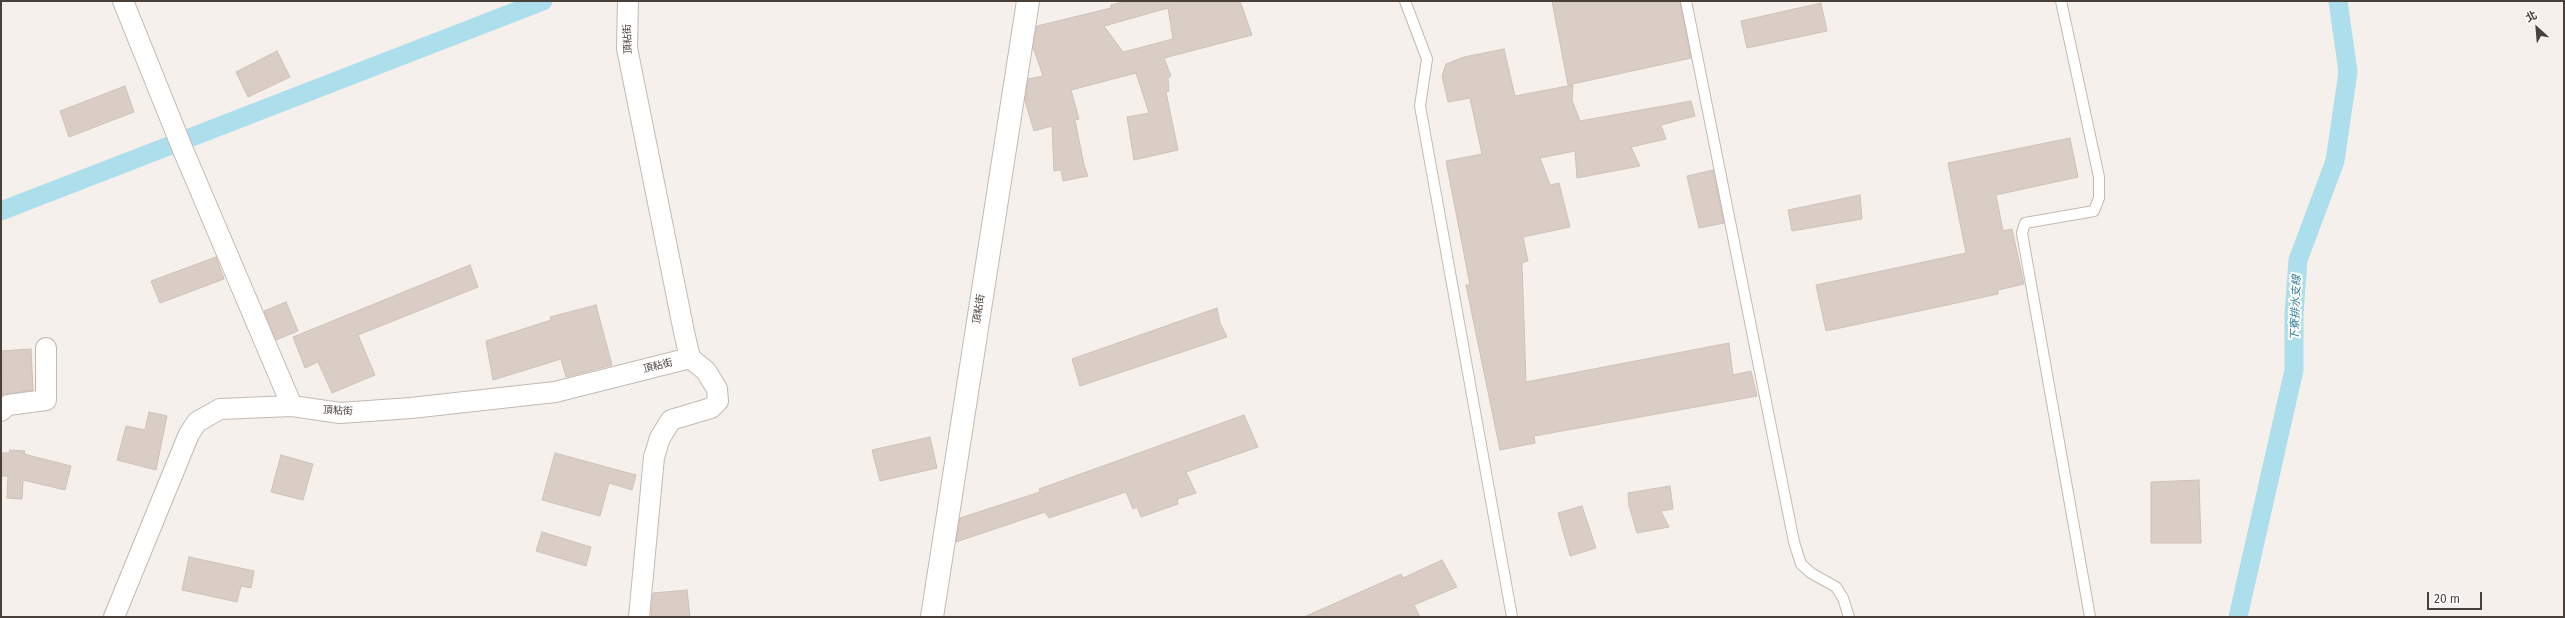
<!DOCTYPE html>
<html>
<head>
<meta charset="utf-8">
<style>
	body { margin:0 }
	#map { position:relative; width:2565px; height:618px; overflow:hidden; background:#f5f0ec; font-family:"Fira Sans","Noto Sans TC",sans-serif }
	canvas { display:block }
	.frame { position:absolute; inset:0; border:2px solid #49403a; pointer-events:none }
	.north { position:absolute; left:2517px; top:8px; width:40px; height:40px; -webkit-text-stroke:3px #fff; paint-order:stroke; rotate:334deg; font-size:11px; font-weight:700; line-height:16px; text-align:center; color:#49403a }
	.north::after { content:''; display:block; margin:auto; width:14px; height:18px; background:#49403a; clip-path:polygon(50% 0,100% 100%,50% 72%,0 100%) }
	.scale { position:absolute; left:2427px; top:592px; width:55px; height:18px; box-sizing:border-box; border:2px solid #49403a; border-top:0; padding-left:5px; font-size:12px; line-height:14px; white-space:nowrap; color:#49403a; -webkit-text-stroke:3px #fff; paint-order:stroke }
</style>
</head>
<body>
<div id="map">
<canvas width="2565" height="618"></canvas>
<div class="frame"></div>
<div class="north">北</div>
<div class="scale">20 m</div>
</div>
<script>
const c = document.querySelector('canvas').getContext('2d');
c.lineJoin = 'round';
function shape(rows) {
  const path = new Path2D();
  for (const r of rows) {
    path.moveTo(r[0], r[1]);
    for (let i = 2; i < r.length; i += 2) path.lineTo(r[i], r[i + 1]);
  }
  return path;
}
function trace(path, color, width, dash) {
  c.strokeStyle = color;
  c.lineWidth = width;
  c.lineCap = dash ? 'butt' : 'round';
  c.setLineDash(dash || []);
  c.stroke(path);
}
function paint(path, color) {
  c.fillStyle = color;
  c.fill(path, 'evenodd');
}
function write(font, color, halo, rows, align = 'center') {
  c.font = font + ' "Fira Sans","Noto Sans TC",sans-serif';
  c.lineWidth = 4;
  c.setLineDash([]);
  c.textBaseline = 'middle';
  c.strokeStyle = halo;
  c.fillStyle = color;
  for (const [text, x, y, turn = 0] of rows) {
    c.save();
    c.translate(x, y);
    c.rotate((+turn || 0) * Math.PI / 180);
    c.textAlign = isNaN(turn) ? turn : align;
    if (halo) c.strokeText(text, 0, 0);
    c.fillText(text, 0, 0);
    c.restore();
  }
}
const canal = shape([
	[1,211,543,1],
	[2238,617,2294,370,2294,314,2298,260,2335,161,2348,72,2338,1]
]);
const building = shape([
	[1126,1,1240,1,1252,35,1164,58,1171,76,1168,78,1169,91,1166,92,1178,150,1134,160,1127,117,1149,113,1136,73,1071,90,1079,119,1075,120,1084,165,1088,176,1063,181,1061,170,1054,171,1052,126,1034,131,1025,101,1028,79,1043,76,1033,47,1037,26,1111,8,1111,5,1126,1],
	[1168,8,1173,39,1123,52,1104,26,1168,8],
	[1552,1,1680,1,1691,58,1568,85,1552,1],
	[1821,3,1827,31,1747,48,1741,21,1821,3],
	[1504,49,1515,96,1573,85,1572,100,1580,121,1691,101,1695,116,1661,125,1666,139,1631,147,1640,166,1577,178,1575,151,1540,158,1550,185,1559,183,1570,227,1523,237,1528,261,1522,263,1526,382,1729,343,1733,375,1751,371,1757,396,1534,436,1535,443,1500,450,1466,285,1470,285,1446,161,1482,154,1470,98,1448,102,1442,76,1446,64,1464,57,1504,49],
	[277,51,290,77,248,97,236,72,277,51],
	[125,86,134,112,69,137,60,111,125,86],
	[2070,138,2078,177,1996,195,2003,231,2012,229,2024,284,1998,290,1998,294,1826,331,1816,285,1966,253,1948,163,2070,138],
	[1713,170,1724,223,1699,228,1687,176,1713,170],
	[1860,195,1862,219,1792,231,1788,210,1860,195],
	[216,257,224,279,160,303,151,281,216,257],
	[470,265,478,287,358,335,375,375,332,393,318,362,305,368,293,337,470,265],
	[286,302,298,331,276,340,264,311,286,302],
	[596,305,612,365,566,377,561,359,493,380,486,341,551,320,550,317,596,305],
	[1217,308,1220,323,1227,337,1080,386,1072,359,1217,308],
	[31,349,33,390,2,395,1,351,31,349],
	[149,412,167,416,156,470,117,460,126,426,145,430,149,412],
	[1244,415,1258,447,1186,472,1196,493,1177,499,1178,504,1141,517,1137,507,1133,509,1126,492,1049,518,1045,512,956,542,960,518,1040,492,1039,489,1244,415],
	[930,437,937,468,880,481,872,450,930,437],
	[10,450,25,451,24,454,71,466,65,490,23,480,22,499,7,498,8,476,1,476,1,453,9,453,10,450],
	[555,453,636,475,632,490,609,483,600,516,542,500,555,453],
	[281,455,313,464,303,500,271,492,281,455],
	[2199,480,2201,543,2151,543,2151,482,2199,480],
	[1670,486,1673,509,1661,511,1669,527,1637,533,1629,506,1628,493,1670,486],
	[1582,506,1596,548,1570,556,1558,513,1582,506],
	[542,532,591,547,586,566,536,551,542,532],
	[189,557,254,571,251,588,241,586,237,602,182,590,189,557],
	[1442,560,1457,587,1414,605,1420,617,1304,617,1401,574,1403,578,1442,560],
	[687,590,690,617,651,617,653,593,687,590]
]);
const service = shape([
	[1405,1,1427,59,1420,106,1512,617],
	[1686,1,1794,542,1801,564,1811,573,1836,587,1843,598,1849,617],
	[2061,1,2099,177,2099,198,2094,211,2025,223,2022,233,2090,617]
]);
const minor = shape([
	[123,1,183,150,292,406],
	[628,1,627,48,684,332,690,358,706,371,717,389,718,401,711,408,671,420,660,438,654,457,639,617],
	[1,411,8,405,46,400,46,348],
	[114,617,189,434,197,422,220,409,292,406,340,413,411,408,555,392,690,358]
]);
const tertiary = shape([
	[932,617,1028,1]
]);
const streetNames = [
	["頂粘街",628,39,-92],
	["頂粘街",979,309,-81],
	["頂粘街",658,366,-14],
	["頂粘街",338,411,3]
];
const waterNames = [
	["下寮排水支線",2296,308,-88]
];
trace(canal, '#addeec', 19);
paint(building, '#d9cdc5');
trace(building, '#d0c1b5', 1);
trace(service, '#c3b9b2', 12);
trace(minor, '#c3b9b2', 22);
trace(tertiary, '#c3b9b2', 24);
trace(service, '#fff', 10);
trace(minor, '#fff', 20);
trace(tertiary, '#fff', 22);
write('10px', '#49403a', '#fff', streetNames);
write('italic 11px', '#337f96', '#fff', waterNames);
</script>
</body>
</html>
